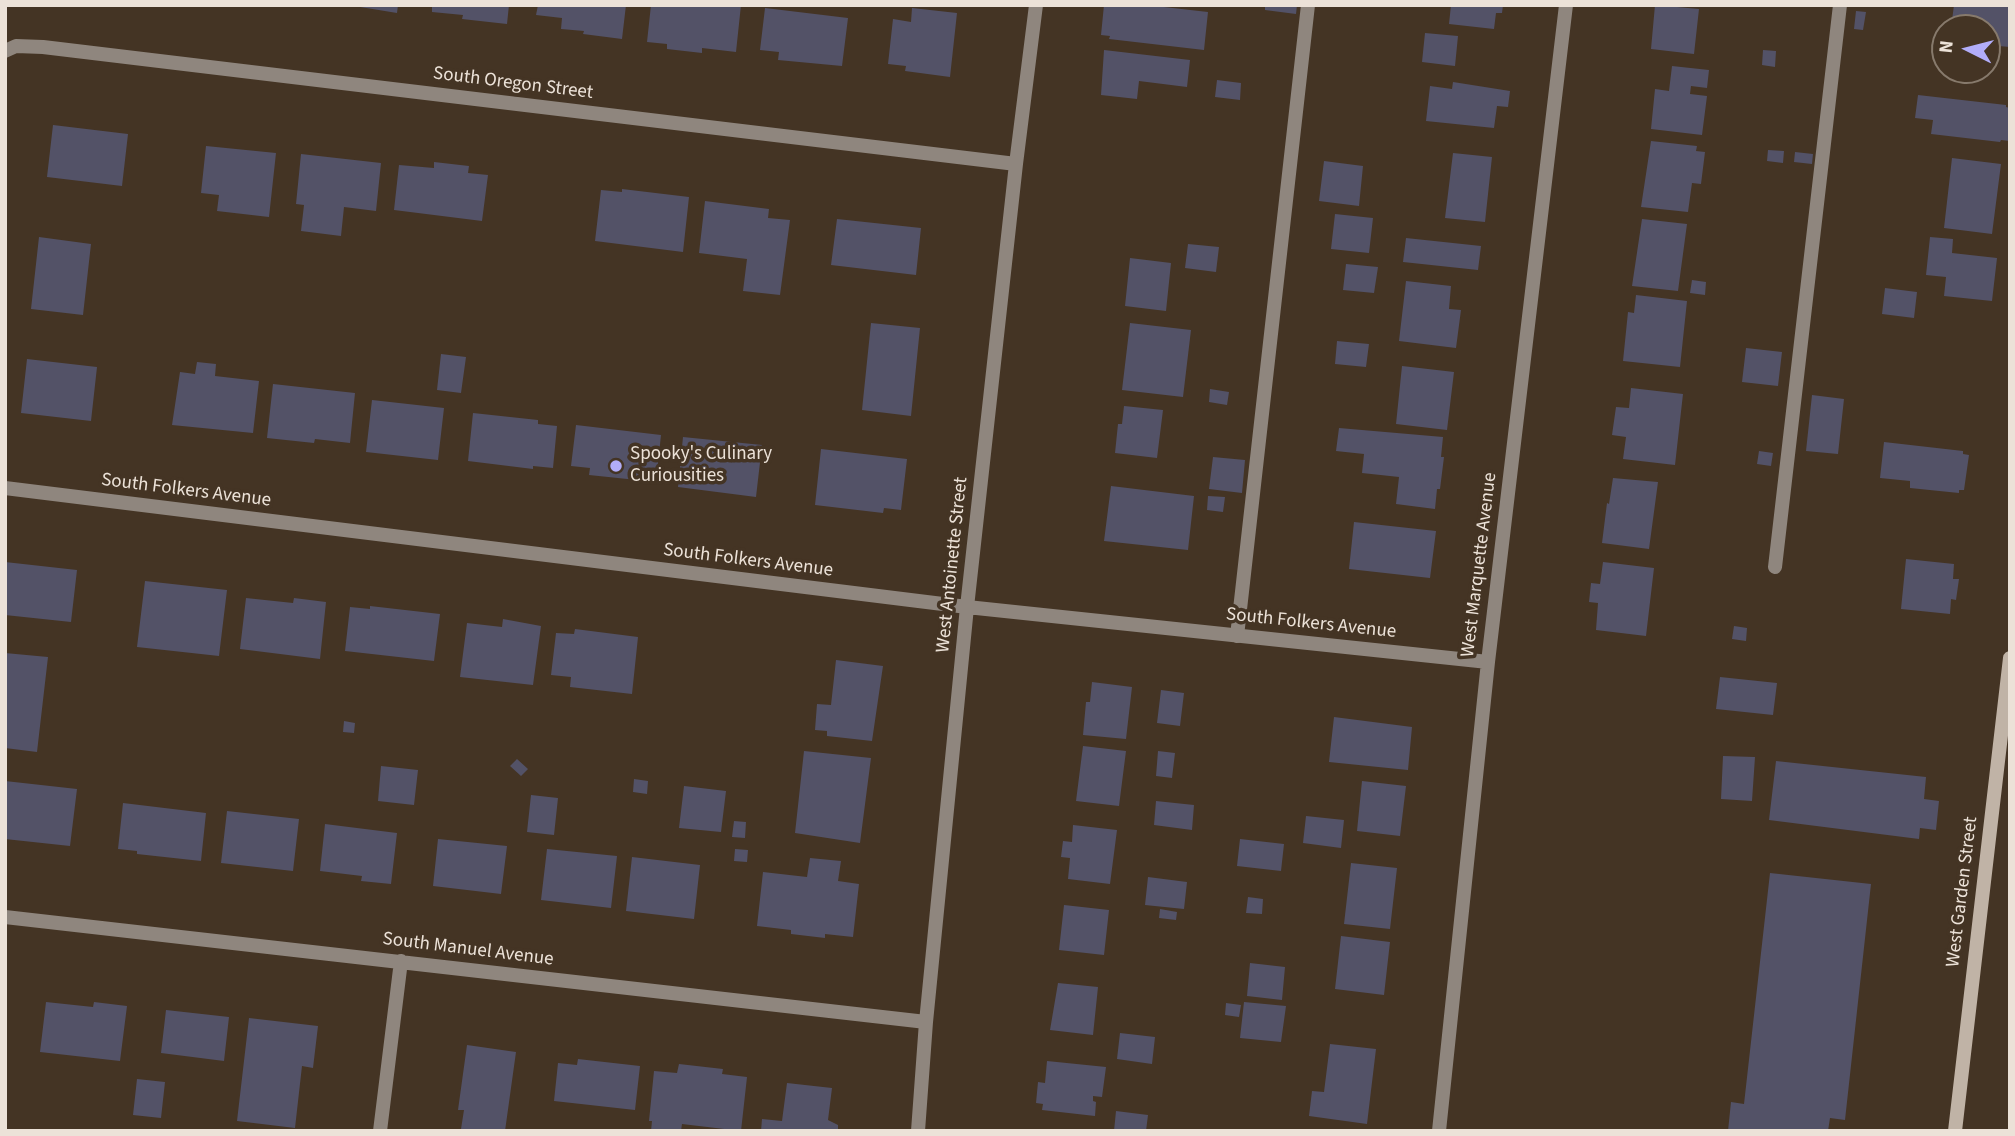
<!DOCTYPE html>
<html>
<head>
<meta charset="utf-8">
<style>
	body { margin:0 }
	#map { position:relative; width:2015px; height:1136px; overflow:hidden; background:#443424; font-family:"Source Sans 3",sans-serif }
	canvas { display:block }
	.frame { position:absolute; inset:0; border:7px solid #ece2d8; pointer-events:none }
	.north { position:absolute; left:1931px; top:14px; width:70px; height:70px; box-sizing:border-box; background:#443424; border:2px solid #877a6c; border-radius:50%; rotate:276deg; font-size:19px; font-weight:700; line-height:28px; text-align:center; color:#ece2d8 }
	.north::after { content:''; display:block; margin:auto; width:24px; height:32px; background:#b2adf9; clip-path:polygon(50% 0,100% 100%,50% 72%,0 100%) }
</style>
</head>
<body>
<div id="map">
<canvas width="2015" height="1136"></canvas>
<div class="frame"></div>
<div class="north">N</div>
</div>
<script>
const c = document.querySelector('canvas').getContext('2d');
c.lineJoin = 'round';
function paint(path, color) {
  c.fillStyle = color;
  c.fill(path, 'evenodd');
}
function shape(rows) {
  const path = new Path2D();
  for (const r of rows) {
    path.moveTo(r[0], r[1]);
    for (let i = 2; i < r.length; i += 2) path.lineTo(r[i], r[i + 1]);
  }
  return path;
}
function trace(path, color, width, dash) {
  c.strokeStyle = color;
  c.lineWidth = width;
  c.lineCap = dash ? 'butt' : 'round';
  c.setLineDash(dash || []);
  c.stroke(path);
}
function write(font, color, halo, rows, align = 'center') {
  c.font = font + ' "Source Sans 3",sans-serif';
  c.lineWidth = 7;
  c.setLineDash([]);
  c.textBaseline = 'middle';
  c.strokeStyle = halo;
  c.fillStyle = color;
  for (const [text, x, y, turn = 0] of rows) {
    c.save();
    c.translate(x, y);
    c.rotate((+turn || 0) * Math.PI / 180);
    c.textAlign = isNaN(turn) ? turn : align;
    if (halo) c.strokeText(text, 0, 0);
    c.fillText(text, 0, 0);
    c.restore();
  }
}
const building = shape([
	[348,5,398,5,397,13],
	[432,5,509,5,507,24,462,19,463,15,432,12],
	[538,5,626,5,622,39,583,34,584,31,561,29,562,18,536,15],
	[651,5,741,5,736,52,702,48,702,53,667,49,667,44,647,42],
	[1104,5,1146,5,1208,12,1204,50,1109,39,1110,36,1101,35],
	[1265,5,1297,5,1296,14,1265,10],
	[1451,5,1503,5,1502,13,1496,13,1494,29,1449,24],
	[1655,5,1699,9,1694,54,1651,49],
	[1954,5,2010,7,2010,47,1987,45,1987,28,1951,28],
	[765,8,848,18,842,66,778,60,779,52,760,50],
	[912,8,957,13,950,77,905,71,906,66,888,64,893,19,911,22],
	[1856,11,1866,12,1863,30,1854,29],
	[1425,33,1458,36,1455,66,1422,62],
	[1104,50,1190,60,1187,87,1139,81,1137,99,1101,95],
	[1763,50,1776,51,1775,67,1762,65],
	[1672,66,1709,70,1707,88,1691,86,1690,94,1707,96,1702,135,1651,129,1655,89,1669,91],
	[1217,80,1241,83,1240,100,1215,97],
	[1453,82,1510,91,1508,107,1497,106,1494,128,1426,121,1430,86,1452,89],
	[1918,95,2006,105,2006,107,2010,108,2010,141,2001,140,2000,142,1931,134,1933,120,1915,118],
	[53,125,128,134,122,186,47,177],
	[1651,141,1697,146,1696,151,1705,152,1701,184,1692,183,1688,212,1641,207],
	[206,146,276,153,269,217,217,211,219,195,201,193],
	[1768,150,1784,151,1783,163,1767,161],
	[1795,152,1813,154,1812,164,1794,162],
	[1453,153,1492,157,1485,222,1445,218],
	[301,154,381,163,376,211,344,207,341,236,301,231,304,205,296,204],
	[1952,158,2001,164,1992,234,1944,228],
	[1324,161,1363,166,1359,206,1319,201],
	[434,162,469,166,468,173,488,175,482,221,394,210,399,165,434,168],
	[622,189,689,197,683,252,595,241,601,190,622,192],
	[705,201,769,209,768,218,790,220,780,295,743,291,747,259,699,253],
	[1335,214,1373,218,1369,253,1331,249],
	[837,219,921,228,916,275,831,265],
	[1642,219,1687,224,1678,291,1632,286],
	[39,237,91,244,83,315,31,309],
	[1930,237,1953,239,1952,253,1997,258,1992,301,1944,296,1946,277,1926,275],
	[1406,238,1481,246,1478,270,1403,262],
	[1188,244,1219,247,1216,272,1185,268],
	[1130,258,1171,263,1166,311,1125,306],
	[1346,264,1378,267,1374,293,1343,290],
	[1692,280,1706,282,1705,295,1690,293],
	[1406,281,1451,286,1449,309,1461,310,1456,348,1399,341],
	[1885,288,1917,292,1914,318,1882,314],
	[1636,295,1687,301,1680,367,1623,361,1628,312,1634,313],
	[871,323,920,328,911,416,862,410],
	[1130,323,1191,330,1183,397,1122,390],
	[1337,341,1369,344,1366,367,1335,364],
	[1746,348,1782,352,1778,386,1742,382],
	[441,354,466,357,461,393,437,390],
	[27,359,97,367,91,421,21,413],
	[197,362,216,364,215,376,259,381,253,433,172,425,180,372,195,374],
	[1402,366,1454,372,1447,430,1396,424],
	[273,384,355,393,350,443,315,439,314,443,267,438],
	[1631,388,1683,394,1675,465,1623,459,1626,437,1612,435,1616,407,1629,408],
	[1210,389,1229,392,1227,405,1209,402],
	[1812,395,1844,399,1838,454,1806,451],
	[372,400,444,408,438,460,366,452],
	[1124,406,1163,410,1157,458,1115,453,1118,424,1122,424],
	[473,413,538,420,538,424,557,426,553,468,533,466,533,469,468,461],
	[576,425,661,435,656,482,589,475,590,468,571,466],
	[1339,428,1443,437,1441,457,1444,457,1440,489,1437,489,1435,509,1396,504,1399,477,1362,473,1364,454,1336,451],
	[683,437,762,445,756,497,678,487],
	[1884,442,1963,451,1963,454,1969,455,1964,490,1959,490,1959,493,1910,488,1910,481,1880,478],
	[821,449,907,459,901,510,884,508,883,513,815,505],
	[1759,451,1773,453,1771,466,1757,464],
	[1213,457,1245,460,1242,493,1209,489],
	[1613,478,1658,482,1649,549,1602,543,1607,503,1609,504],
	[1111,486,1194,496,1188,550,1104,541],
	[1208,496,1225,497,1223,512,1207,510],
	[1354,522,1436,531,1430,578,1349,569],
	[1906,559,1954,564,1953,579,1959,579,1956,600,1951,599,1950,614,1901,609],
	[5,562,77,570,71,622,5,615],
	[1603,562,1654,568,1646,636,1596,630,1598,603,1589,602,1591,583,1600,584],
	[145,581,227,590,219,656,137,647],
	[246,598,293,603,294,598,326,602,320,659,240,649],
	[370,606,440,614,434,661,345,651,350,607,370,609],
	[503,619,541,626,533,685,460,677,467,623,502,627],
	[1734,626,1747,628,1746,641,1732,639],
	[575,629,638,637,632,694,570,687,571,677,551,675,556,633,574,634],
	[5,653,48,657,37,752,5,748],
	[836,660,883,666,872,741,827,736,827,731,815,730,817,704,831,705],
	[1720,677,1777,683,1773,715,1716,709],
	[1092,682,1132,687,1126,739,1083,735,1086,702,1090,702],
	[1161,690,1184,693,1180,726,1157,723],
	[1334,717,1412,727,1408,770,1329,762],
	[344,721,355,723,354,733,343,732],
	[1083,746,1126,751,1119,806,1076,801],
	[804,751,871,758,860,843,795,833],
	[1158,751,1175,753,1172,778,1156,776],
	[1723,756,1755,757,1752,801,1721,799],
	[517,759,528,769,521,776,510,766],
	[1776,761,1926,777,1924,799,1939,801,1936,830,1920,828,1919,839,1769,820],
	[381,766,418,770,414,805,378,801],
	[634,779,648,781,647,794,633,792],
	[5,781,77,789,70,846,5,839],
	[1362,781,1406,786,1400,836,1357,831],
	[684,786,726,791,721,832,679,828],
	[531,795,558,798,554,835,527,832],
	[1156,801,1194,805,1192,830,1154,825],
	[123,803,206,813,201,861,137,854,137,851,118,849],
	[227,811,299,819,293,871,221,863],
	[1306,816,1344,820,1341,848,1303,843],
	[734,821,746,822,745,838,732,837],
	[325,824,397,833,391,884,361,881,362,876,320,871],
	[1073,825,1117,830,1110,884,1068,879,1070,858,1061,857,1063,841,1072,842],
	[438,839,507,846,501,894,433,886],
	[1240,839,1284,844,1281,871,1237,866],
	[547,849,617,856,611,908,541,900],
	[735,849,748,850,747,862,734,861],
	[632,857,700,865,694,919,626,911],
	[810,858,841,861,838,881,859,884,853,937,825,934,825,938,791,934,791,930,757,926,763,872,807,877],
	[1351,863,1397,868,1390,929,1344,924],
	[1770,873,1871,884,1845,1120,1830,1118,1828,1131,1728,1131,1731,1102,1744,1104],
	[1148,877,1187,882,1184,909,1145,905],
	[1248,897,1263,899,1262,914,1246,913],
	[1064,905,1109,910,1104,955,1059,950],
	[1160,909,1177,912,1176,920,1159,918],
	[1341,936,1390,942,1384,995,1335,989],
	[1250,963,1285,967,1282,1000,1247,996],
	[1058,983,1098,987,1093,1035,1050,1030],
	[46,1002,93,1007,94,1002,127,1006,120,1061,40,1052],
	[1244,1002,1286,1006,1281,1042,1240,1038],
	[1226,1003,1241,1005,1239,1017,1225,1015],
	[166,1010,229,1017,224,1061,161,1053],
	[249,1018,318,1026,313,1068,302,1066,295,1128,237,1121],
	[1120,1033,1155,1037,1152,1064,1117,1059],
	[1330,1044,1376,1049,1367,1124,1309,1116,1312,1091,1324,1092],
	[467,1045,516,1052,505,1131,461,1129,464,1110,458,1110],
	[578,1059,640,1066,635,1110,554,1101,558,1063,577,1065],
	[1047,1061,1106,1067,1102,1097,1093,1096,1093,1101,1096,1102,1095,1116,1042,1110,1043,1104,1036,1103,1038,1082,1045,1083],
	[679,1064,723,1069,722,1074,747,1077,741,1131,682,1124,681,1131,651,1131,652,1121,649,1121,654,1071,677,1073],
	[137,1079,165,1082,161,1118,133,1115],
	[787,1083,832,1088,828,1120,838,1125,838,1131,761,1131,762,1119,782,1121],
	[1116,1111,1148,1115,1146,1131,1114,1131]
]);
const lane = shape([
	[1775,567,1840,5],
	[1237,636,1308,5]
]);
const street = shape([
	[5,51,16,46,43,47,1016,164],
	[5,488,967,607,1488,662],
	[5,917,926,1022],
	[380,1131,401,961],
	[918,1131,926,1022,967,607,1016,164,1036,5],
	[1439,1131,1488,662,1566,5]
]);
const secondary = shape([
	[1955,1131,2010,658]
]);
const markers = [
	[616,466,7,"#b2adf9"]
];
const streetNames = [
	["South Oregon Street",513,84,7],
	["South Folkers Avenue",186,491,7],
	["South Folkers Avenue",748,561,7],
	["West Antoinette Street",953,565,-84],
	["West Marquette Avenue",1480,565,-83],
	["South Folkers Avenue",1311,624,6],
	["West Garden Street",1963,892,-83],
	["South Manuel Avenue",468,950,7]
];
const poiNames = [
	["Spooky's Culinary",630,455],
	["Curiousities",630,477]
];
paint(building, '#535267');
trace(lane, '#8f867e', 14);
trace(street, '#8f867e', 14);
trace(secondary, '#c0b3a6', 14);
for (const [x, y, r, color] of markers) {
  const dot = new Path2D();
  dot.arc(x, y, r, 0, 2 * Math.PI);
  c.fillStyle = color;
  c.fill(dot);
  trace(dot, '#443424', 2.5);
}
write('19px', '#ece2d8', '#443424', streetNames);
write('19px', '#ece2d8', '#443424', poiNames, 'left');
</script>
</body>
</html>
